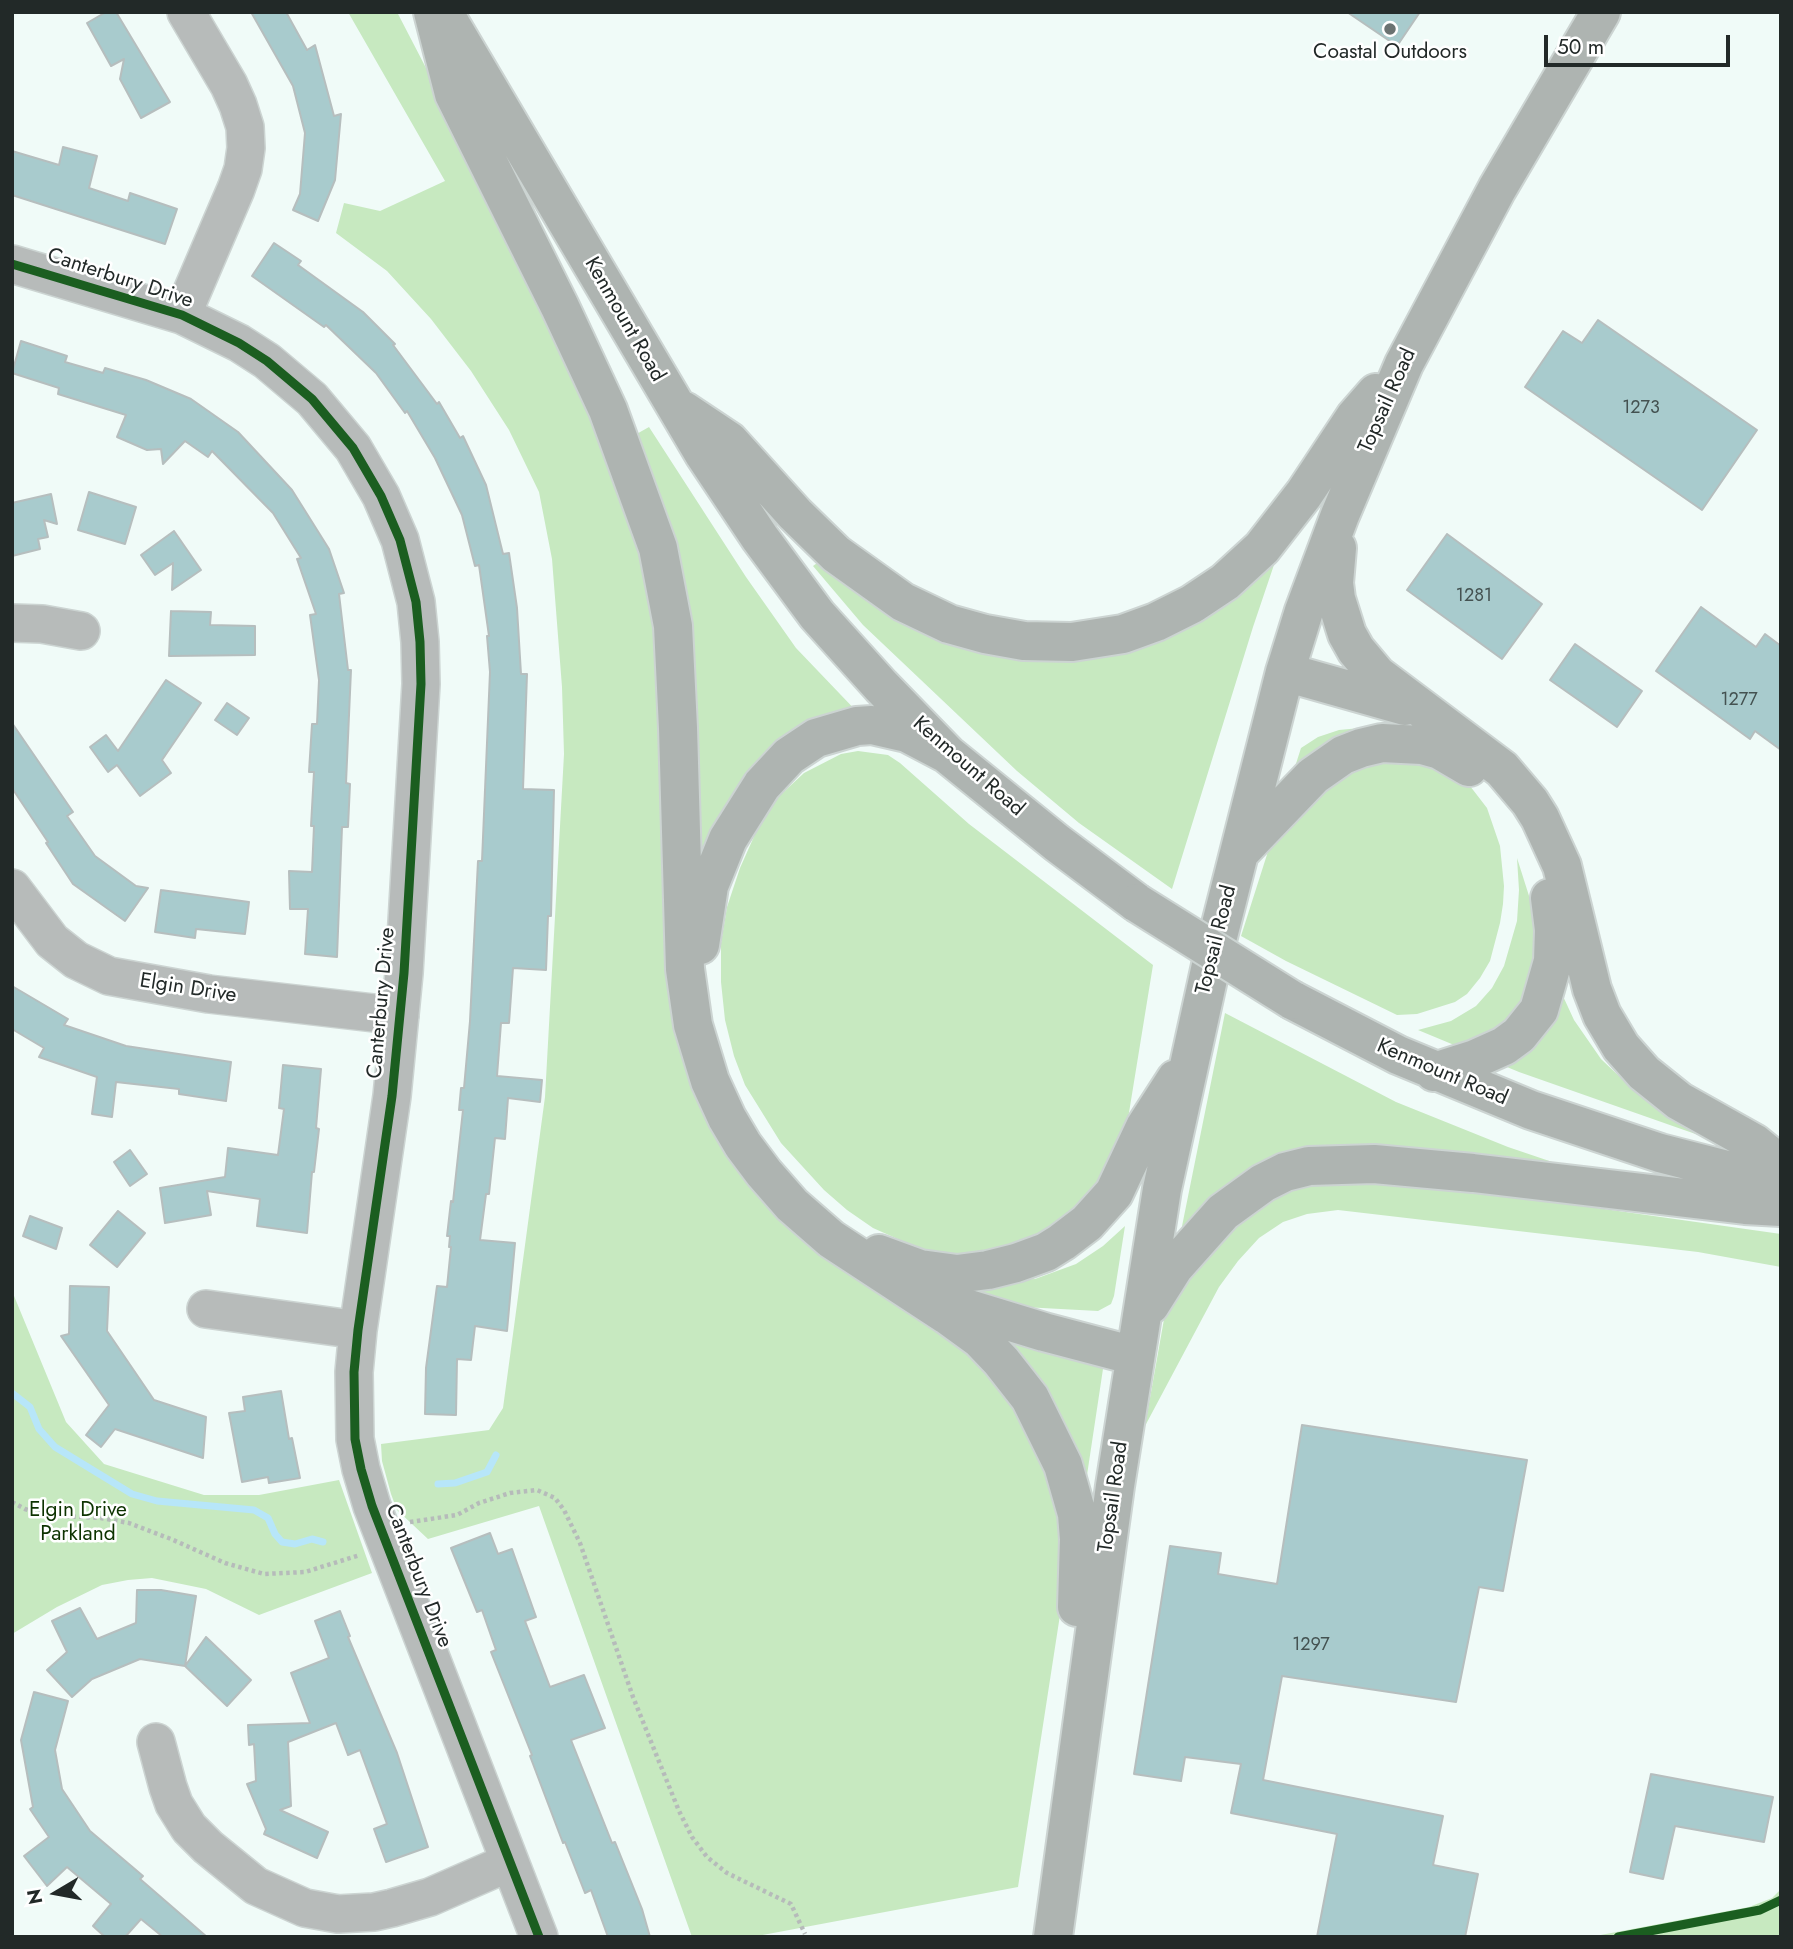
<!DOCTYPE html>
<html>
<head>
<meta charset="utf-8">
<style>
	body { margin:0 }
	#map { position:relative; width:1793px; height:1949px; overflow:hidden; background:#f0fbf8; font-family:Jost,sans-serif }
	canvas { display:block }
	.frame { position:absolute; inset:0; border:14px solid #222928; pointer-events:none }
	.north { position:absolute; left:21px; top:1858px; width:70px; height:70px; -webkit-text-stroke:5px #fff; paint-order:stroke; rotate:260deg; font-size:19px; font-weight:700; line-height:28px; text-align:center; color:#222928 }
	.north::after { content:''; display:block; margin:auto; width:24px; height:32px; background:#222928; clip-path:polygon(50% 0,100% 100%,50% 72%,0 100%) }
	.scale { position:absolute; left:1544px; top:35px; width:186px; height:32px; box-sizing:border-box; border:4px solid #222928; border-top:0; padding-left:9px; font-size:21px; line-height:24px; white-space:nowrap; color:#222928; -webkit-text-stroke:5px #fff; paint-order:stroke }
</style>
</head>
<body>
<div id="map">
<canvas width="1793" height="1949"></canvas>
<div class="frame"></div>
<div class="north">N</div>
<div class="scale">50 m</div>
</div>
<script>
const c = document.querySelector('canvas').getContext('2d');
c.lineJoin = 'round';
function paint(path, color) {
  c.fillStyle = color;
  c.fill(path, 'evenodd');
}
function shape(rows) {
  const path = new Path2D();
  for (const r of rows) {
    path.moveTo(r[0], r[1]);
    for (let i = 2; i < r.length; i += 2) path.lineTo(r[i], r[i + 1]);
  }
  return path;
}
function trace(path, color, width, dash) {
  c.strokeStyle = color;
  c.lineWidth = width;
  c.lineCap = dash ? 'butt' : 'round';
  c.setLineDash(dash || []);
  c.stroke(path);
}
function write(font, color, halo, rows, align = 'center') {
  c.font = font + ' Jost,sans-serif';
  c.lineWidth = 5;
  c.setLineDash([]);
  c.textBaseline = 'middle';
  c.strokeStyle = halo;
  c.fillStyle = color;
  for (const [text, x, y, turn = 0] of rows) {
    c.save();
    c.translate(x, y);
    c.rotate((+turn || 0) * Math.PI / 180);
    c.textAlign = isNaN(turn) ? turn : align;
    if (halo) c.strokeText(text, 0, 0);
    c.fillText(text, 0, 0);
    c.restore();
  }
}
const green = shape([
	[348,12,397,12,552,311,649,555,708,1111,995,1372,1063,1493,1060,1615,1018,1887,752,1937,692,1937,539,1506,428,1539,397,1510,391,1494,382,1461,381,1444,489,1430,503,1408,545,1097,564,754,562,687,552,559,539,492,509,430,471,371,431,319,387,271,336,233,344,203,380,211,445,181],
	[649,427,746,577,796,648,862,717,832,723,697,887,633,436],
	[1306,470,1253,627,1172,889,1079,823,1017,771,863,625,813,566,831,553,888,593,1055,642,1205,583],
	[1360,728,1382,730,1460,773,1487,808,1500,846,1504,886,1503,904,1500,923,1490,961,1480,978,1467,994,1455,1002,1417,1014,1397,1015,1286,961,1241,936,1301,748,1318,737,1339,730],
	[858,751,888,755,900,763,969,824,1153,965,1113,1211,1085,1233,956,1256,929,1251,900,1240,873,1228,847,1210,824,1190,781,1143,745,1085,734,1056,725,1020,721,982,721,943,727,907,740,868,756,832,776,799,804,773,841,754],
	[1517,858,1556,981,1574,1020,1601,1059,1639,1095,1704,1137,1519,1072,1418,1030,1451,1021,1476,1006,1492,988,1504,966,1517,921,1519,890],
	[1225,1013,1396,1102,1508,1147,1570,1168,1356,1152,1178,1246],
	[1305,1179,1399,1180,1781,1234,1781,1267,1698,1252,1338,1210,1307,1214,1283,1222,1259,1238,1238,1261,1219,1287,1145,1426,1166,1308,1237,1218],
	[1125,1226,1114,1296,1111,1304,1098,1311,986,1305,886,1256,1016,1280,1035,1279,1076,1264,1103,1246],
	[12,1291,66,1422,104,1464,204,1495,259,1495,339,1480,372,1573,259,1615,206,1589,152,1578,128,1580,102,1585,57,1607,12,1634],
	[989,1320,1106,1349,1084,1495],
	[1781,1889,1781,1937,1590,1937,1749,1907,1772,1898]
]);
const stream = shape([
	[12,1393,30,1407,39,1429,55,1447,132,1494,157,1501,254,1510,268,1518,275,1534,282,1542,295,1544,312,1539,323,1542],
	[438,1484,455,1483,487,1472,496,1455]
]);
const building = shape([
	[106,12,116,12,170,102,141,118,120,79,124,59,111,66,87,23,106,12],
	[251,12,286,12,307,50,315,45,334,116,341,114,335,180,318,221,293,210,300,194,305,133,293,86,251,12],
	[1347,12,1420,12,1397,46,1347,12],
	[63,147,97,156,89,188,128,201,130,193,177,209,165,244,12,195,12,151,59,165,63,147],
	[274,243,301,261,298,265,363,312,395,344,393,345,437,404,439,402,460,438,463,436,486,485,503,554,509,553,517,608,521,674,527,674,523,789,554,790,551,916,548,916,546,970,513,968,509,1023,501,1023,497,1076,542,1080,540,1102,508,1098,505,1139,495,1138,489,1194,486,1194,480,1240,515,1243,507,1331,475,1326,471,1360,457,1359,456,1415,425,1414,426,1368,437,1286,447,1287,451,1247,449,1247,450,1236,447,1236,451,1201,453,1202,463,1110,459,1110,461,1088,464,1088,470,1021,478,861,482,861,490,672,487,636,489,636,479,565,475,566,462,515,435,458,407,411,405,413,376,373,326,325,324,327,252,276,274,243],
	[1598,320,1757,430,1702,510,1525,387,1563,331,1582,343,1598,320],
	[21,341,67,356,65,362,103,373,105,368,146,380,191,399,238,432,292,490,329,549,344,593,339,594,348,670,351,670,346,783,350,784,348,827,342,827,337,957,305,954,308,909,290,909,289,871,312,872,314,826,311,826,314,772,309,772,312,724,317,724,319,680,310,615,316,614,297,559,301,558,273,513,212,451,208,457,185,441,163,464,161,449,147,450,117,437,126,415,58,394,59,388,12,373,21,341],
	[89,492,136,507,125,544,78,530,89,492],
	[51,494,57,524,44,520,48,537,38,539,40,549,12,556,12,503,51,494],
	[174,531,201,570,172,590,173,563,155,575,141,555,174,531],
	[1447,534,1542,604,1502,659,1407,590,1447,534],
	[1701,607,1756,647,1765,634,1781,646,1781,750,1755,731,1750,739,1656,671,1701,607],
	[171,611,211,612,210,625,255,626,255,655,169,656,171,611],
	[1575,644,1642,691,1617,727,1550,680,1575,644],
	[166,680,201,703,162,760,171,773,140,796,117,765,108,772,90,747,106,735,118,751,166,680],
	[227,703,249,718,237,735,215,720,227,703],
	[12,723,73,812,67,816,95,856,136,886,148,888,125,921,73,884,46,843,48,842,12,788,12,723],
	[161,890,249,902,245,934,196,929,195,938,155,932,161,890],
	[12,986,68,1019,64,1025,126,1046,231,1062,226,1101,179,1094,179,1089,116,1082,112,1117,92,1114,97,1077,39,1057,44,1048,12,1029,12,986],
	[283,1065,321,1069,316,1128,319,1129,314,1172,312,1172,307,1233,257,1226,260,1199,207,1191,211,1215,165,1223,160,1188,225,1177,228,1148,278,1155,284,1109,279,1108,283,1065],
	[130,1150,147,1174,130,1186,114,1162,130,1150],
	[118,1211,145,1233,117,1267,90,1245,118,1211],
	[30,1216,62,1228,56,1249,23,1236,30,1216],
	[70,1286,109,1287,107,1331,154,1400,206,1417,203,1458,115,1429,101,1447,86,1435,109,1405,61,1336,69,1334,70,1286],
	[281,1391,289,1439,292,1438,300,1478,269,1483,268,1477,242,1482,229,1413,245,1411,243,1397,281,1391],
	[1302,1425,1527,1460,1503,1591,1479,1587,1456,1702,1282,1676,1263,1780,1443,1816,1433,1865,1478,1874,1465,1937,1317,1937,1337,1834,1231,1813,1241,1764,1185,1757,1181,1781,1134,1774,1170,1546,1221,1553,1218,1574,1277,1584,1302,1425],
	[490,1533,498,1554,512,1549,536,1617,525,1621,550,1687,584,1675,605,1728,571,1740,612,1843,615,1842,642,1909,650,1937,608,1937,591,1890,585,1893,565,1842,563,1843,530,1756,532,1755,491,1652,496,1650,482,1610,477,1612,451,1548,490,1533],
	[137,1590,161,1590,196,1596,185,1666,140,1659,92,1679,72,1697,47,1670,67,1652,52,1621,80,1608,97,1639,136,1623,137,1590],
	[340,1611,350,1636,348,1637,397,1753,428,1847,386,1862,374,1829,387,1824,360,1750,348,1755,336,1723,288,1742,291,1806,280,1810,328,1832,317,1858,264,1834,266,1829,247,1784,256,1781,254,1744,249,1745,248,1725,310,1723,291,1673,329,1658,315,1621,340,1611],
	[206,1637,251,1680,227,1706,185,1666,206,1637],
	[34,1692,68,1701,55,1750,62,1789,90,1831,143,1876,140,1879,207,1937,163,1937,141,1919,125,1937,105,1937,93,1926,111,1904,67,1867,47,1886,24,1856,49,1837,30,1809,33,1807,21,1740,34,1692],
	[1651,1774,1773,1797,1764,1842,1675,1826,1663,1879,1630,1872,1651,1774]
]);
const path = shape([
	[12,1502,25,1509,44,1515,101,1518,129,1523,171,1539,225,1563,264,1574,305,1572,360,1555],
	[410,1522,457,1515,479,1503,510,1493,537,1490,555,1498,564,1510,580,1543,633,1697,679,1811,692,1837,707,1857,727,1873,791,1904,805,1934]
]);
const minor = shape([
	[12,264,182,315,239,343,267,361,312,399,353,448,381,496,400,540,416,602,420,642,421,684,404,973,392,1096,358,1330,354,1372,355,1439,361,1469,372,1506,539,1937],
	[182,315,236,189,243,169,246,148,245,127,238,105,229,85,186,12],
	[12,623,42,624,81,631],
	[12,888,52,941,76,960,109,976,209,994,400,1016],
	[206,1309,358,1330],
	[156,1742,168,1787,174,1804,189,1828,208,1847,256,1886,305,1908,338,1914,374,1912,392,1908,430,1897,510,1862]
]);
const major = shape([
	[433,12,454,94,560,307,608,410,658,548,673,626,678,728,685,969,693,1025,710,1081,727,1118,743,1145,764,1173,792,1205,831,1239,947,1315,980,1339,1001,1361,1030,1398,1063,1465,1077,1514,1079,1539,1077,1607],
	[448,20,704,454,760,538,817,615,881,686,947,754,1057,843,1137,903],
	[684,411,729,441,795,514,836,554,903,602,949,624,985,634,1024,641,1072,642,1123,634,1156,622,1192,604,1225,582,1262,548,1304,494,1355,417,1376,393],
	[1337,548,1334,583,1336,599,1347,634,1356,650,1377,675,1502,769,1530,802,1540,818,1562,866,1592,989,1602,1015,1621,1047,1644,1073,1679,1101,1754,1143,1781,1165],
	[1285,672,1405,706],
	[1240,852,1313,776,1343,755,1361,748,1382,743,1422,745,1440,750,1469,767],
	[700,945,709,886,728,839,762,785,789,756,816,738,857,726,872,725,907,733,947,754],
	[1292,1000,1398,1055,1531,1110,1660,1153,1781,1184],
	[1434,1072,1475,1059,1504,1046,1519,1035,1539,1010,1553,961,1554,930,1550,898],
	[879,1254,920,1269,957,1274,988,1270,1016,1263,1046,1252,1062,1242,1087,1223,1114,1193,1145,1127,1176,1079],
	[949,1303,1044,1332,1135,1356],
	[1150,1305,1174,1267,1223,1212,1263,1183,1285,1172,1309,1166,1374,1164,1473,1173,1745,1205,1781,1207],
	[1053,1937,1115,1486,1162,1189,1213,956,1285,672,1304,611,1340,515,1404,364,1497,189,1601,12]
]);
const majorBridge = shape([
	[1137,903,1292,1000]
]);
const cycleway = shape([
	[12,264,182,315,239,343,267,361,312,399,353,448,381,496,400,540,416,602,420,642,421,684,404,973,392,1096,358,1330,354,1372,355,1439,361,1469,372,1506,539,1937],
	[1618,1937,1760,1910,1781,1900]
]);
const markers = [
	[1390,29,7,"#6a7271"]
];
const numberNames = [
	["1273",1641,409],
	["1281",1474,597],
	["1277",1739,701],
	["1297",1311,1646]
];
const poiNames = [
	["Coastal Outdoors",1390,53]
];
const streetNames = [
	["Canterbury Drive",120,279,18],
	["Kenmount Road",624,320,60],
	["Topsail Road",1388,401,-66],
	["Kenmount Road",968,767,41],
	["Topsail Road",1217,940,-76],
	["Elgin Drive",188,989,9],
	["Canterbury Drive",382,1003,-85],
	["Kenmount Road",1442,1073,23],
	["Topsail Road",1114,1497,-82],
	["Canterbury Drive",418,1576,69]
];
const parkNames = [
	["Elgin Drive",78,1511],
	["Parkland",78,1535]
];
paint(green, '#c7e9c0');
trace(stream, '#b7e6f9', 7);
paint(building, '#a8cbcd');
trace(building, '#b6bebe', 2);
trace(minor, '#ccd4d2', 40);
trace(major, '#ccd4d2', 42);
trace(path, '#b6bbba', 4.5, [3.5, 3.5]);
trace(minor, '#b7bbba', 37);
trace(major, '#aeb4b1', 38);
trace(majorBridge, '#ccd4d2', 42, []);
trace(majorBridge, '#aeb4b1', 38);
trace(cycleway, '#1b5e20', 9);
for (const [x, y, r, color] of markers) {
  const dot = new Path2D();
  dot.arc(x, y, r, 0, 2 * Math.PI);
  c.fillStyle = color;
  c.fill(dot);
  trace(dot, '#fff', 2.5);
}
write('18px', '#445251', null, numberNames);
write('21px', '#222928', '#fff', poiNames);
write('21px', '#222928', '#fff', streetNames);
write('21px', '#0d3300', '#fff', parkNames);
</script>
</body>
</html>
